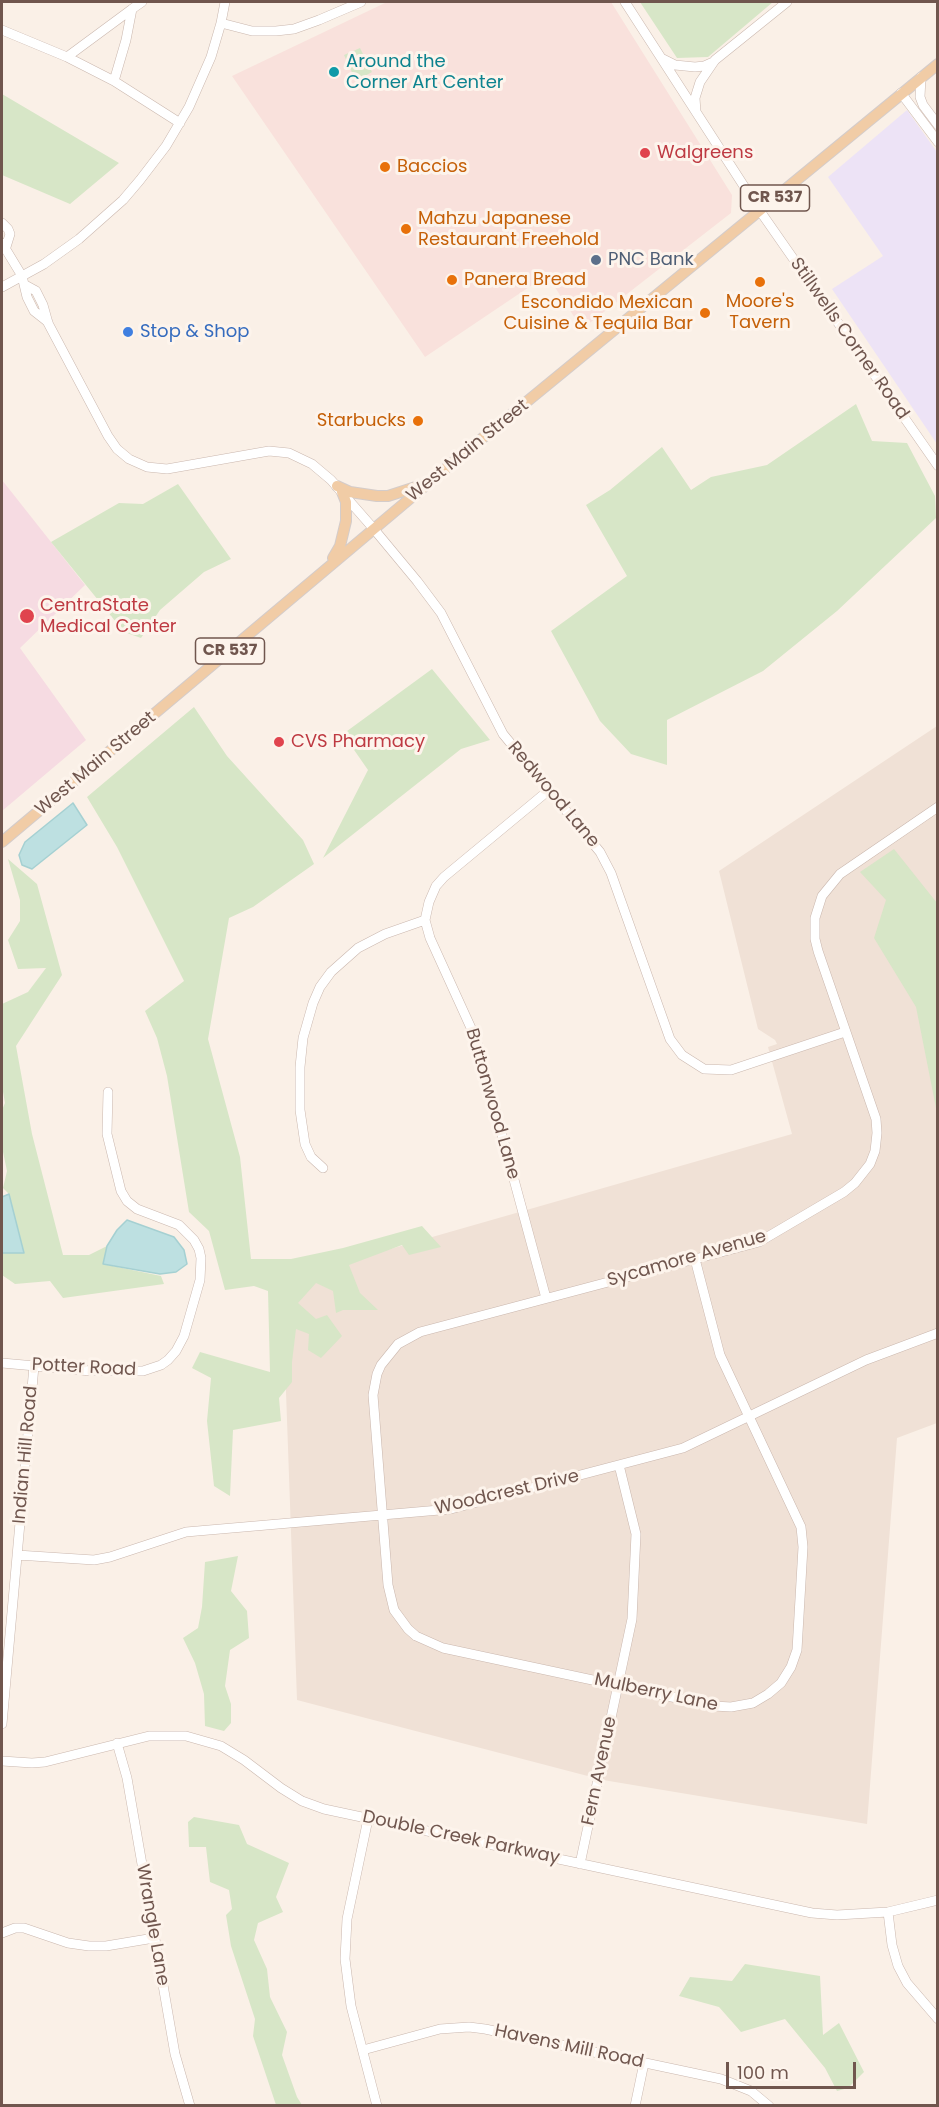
<!DOCTYPE html>
<html>
<head>
<meta charset="utf-8">
<style>
	body { margin:0 }
	#map { position:relative; width:939px; height:2107px; overflow:hidden; background:#faf0e7; font-family:Poppins,sans-serif }
	canvas { display:block }
	.frame { position:absolute; inset:0; border:3px solid #70564e; pointer-events:none }
	.scale { position:absolute; left:726px; top:2062px; width:130px; height:27px; box-sizing:border-box; border:3px solid #70564e; border-top:0; padding-left:8px; font-size:18px; line-height:21px; white-space:nowrap; color:#70564e; -webkit-text-stroke:4px #fdf4ec; paint-order:stroke }
</style>
</head>
<body>
<div id="map">
<canvas width="939" height="2107"></canvas>
<div class="frame"></div>
<div class="scale">100 m</div>
</div>
<script>
const c = document.querySelector('canvas').getContext('2d');
c.lineJoin = 'round';
function paint(path, color) {
  c.fillStyle = color;
  c.fill(path, 'evenodd');
}
function shape(rows) {
  const path = new Path2D();
  for (const r of rows) {
    path.moveTo(r[0], r[1]);
    for (let i = 2; i < r.length; i += 2) path.lineTo(r[i], r[i + 1]);
  }
  return path;
}
function trace(path, color, width, dash) {
  c.strokeStyle = color;
  c.lineWidth = width;
  c.lineCap = dash ? 'butt' : 'round';
  c.setLineDash(dash || []);
  c.stroke(path);
}
function write(font, color, halo, rows, align = 'center') {
  c.font = font + ' Poppins,sans-serif';
  c.lineWidth = 6;
  c.setLineDash([]);
  c.textBaseline = 'middle';
  c.strokeStyle = halo;
  c.fillStyle = color;
  for (const [text, x, y, turn = 0] of rows) {
    c.save();
    c.translate(x, y);
    c.rotate((+turn || 0) * Math.PI / 180);
    c.textAlign = isNaN(turn) ? turn : align;
    if (halo) c.strokeText(text, 0, 0);
    c.fillText(text, 0, 0);
    c.restore();
  }
}
const residential = shape([
	[937,726,937,1423,897,1438,867,1824,603,1780,297,1700,282,1280,792,1134,768,1047,777,1044,775,1040,758,1029,719,871]
]);
const commercial = shape([
	[387,2,611,2,732,195,731,213,582,329,547,275,425,357,232,76]
]);
const education = shape([
	[907,110,937,152,937,444,832,289,883,256,828,177]
]);
const medical = shape([
	[2,480,85,585,20,648,86,740,2,811]
]);
const green = shape([
	[640,2,773,2,708,57,677,58],
	[360,48,372,72,356,81,344,55],
	[2,94,119,163,70,204,2,175],
	[856,404,872,441,907,443,935,496,936,518,837,611,763,671,667,720,667,765,631,754,600,721,551,631,627,576,586,505,610,490,662,447,691,490,711,477,767,465],
	[178,484,231,559,204,572,160,610,141,638,124,632,51,542,119,503,143,504],
	[432,669,490,740,461,749,323,858,368,770,343,734],
	[194,707,227,756,303,840,314,864,253,907,229,918,208,1039,240,1157,251,1259,291,1259,343,1248,422,1226,441,1247,409,1255,402,1245,349,1265,360,1293,378,1310,343,1310,336,1313,333,1291,316,1283,298,1303,316,1319,327,1315,342,1336,321,1358,308,1350,309,1334,296,1329,292,1362,292,1382,279,1398,281,1421,233,1430,230,1496,214,1486,207,1421,211,1378,192,1368,200,1352,270,1372,268,1291,254,1286,225,1290,209,1231,189,1212,167,1076,157,1038,145,1011,184,981,117,847,87,797],
	[894,849,937,903,937,1113,916,1007,874,938,886,900,860,872],
	[8,859,37,884,62,975,16,1046,32,1134,63,1255,89,1255,107,1246,103,1264,161,1276,164,1284,63,1298,50,1281,15,1284,2,1275,2,1251,9,1194,3,1188,7,1171,2,1147,2,1110,5,1103,2,1086,2,1004,28,992,46,968,18,969,8,940,20,921,20,900],
	[238,1556,231,1591,247,1611,249,1638,230,1650,225,1686,231,1704,231,1723,224,1731,205,1726,204,1694,195,1663,183,1638,198,1628,202,1607,205,1562],
	[194,1817,239,1825,247,1844,289,1863,276,1897,283,1912,258,1923,254,1940,267,1969,270,1997,287,2032,282,2055,297,2097,302,2105,276,2105,253,2036,255,2019,231,1946,226,1915,232,1909,229,1890,210,1882,206,1847,189,1847,188,1822],
	[745,1964,820,1976,823,2035,839,2023,864,2072,848,2088,837,2091,825,2068,785,2019,741,2032,719,2007,679,1996,690,1977,732,1981]
]);
const water = shape([
	[73,803,87,825,32,869,22,865,19,855,25,842,73,803],
	[9,1194,11,1202,24,1253,2,1253,2,1197,9,1194],
	[127,1220,174,1237,184,1250,187,1264,176,1272,160,1274,103,1264,107,1246,117,1230,127,1220]
]);
const minor = shape([
	[625,2,760,211,938,466],
	[221,23,252,31,276,31,294,29,319,20,361,2],
	[2,30,67,57,114,81,180,123],
	[67,57,132,9],
	[663,59,675,65,695,67,704,66,713,62],
	[921,77,920,97,923,105,938,125],
	[114,81,126,40,132,9,142,2],
	[901,93,938,142],
	[696,112,695,98,700,82,715,60,787,2],
	[2,223,8,229,10,234,6,247],
	[2,243,22,276,27,297,34,311,48,322],
	[25,285,36,291,43,305,48,323,108,436,117,449,129,459,147,467,167,469,269,451,289,453,312,464,331,480,373,528,417,581,441,613,503,734,600,852,611,873,670,1039,682,1055,704,1069,731,1070,845,1032],
	[2,287,44,264,79,239,123,200,140,180,166,146,189,107,211,57,221,23,225,2],
	[323,1168,311,1157,305,1144,300,1110,300,1067,303,1038,313,1003,320,987,331,972,358,948,385,934,425,920],
	[695,1259,720,1355,801,1527,803,1547,797,1650,791,1667,781,1683,768,1694,753,1703,731,1707,714,1706,443,1648,416,1636,408,1629,394,1610,388,1585,373,1395,377,1374,381,1365,398,1344,420,1332,759,1242,844,1192,855,1183,870,1164,875,1151,877,1133,876,1119,818,951,815,939,815,918,822,896,840,874,938,807],
	[546,1298,476,1039,430,938,425,920,429,902,436,886,444,877,549,790],
	[2,1363,91,1371,143,1371,161,1365,168,1360,176,1351,184,1336,200,1280,201,1258,199,1249,194,1240,179,1225,137,1209,127,1201,121,1191,107,1134,108,1092],
	[17,1555,94,1560,110,1557,186,1532,451,1509,683,1448,866,1360,938,1333],
	[2,1724,34,1366],
	[117,1743,127,1778,175,2054,190,2106],
	[2,1761,32,1763,45,1762,149,1736,186,1736,221,1746,244,1760,281,1788,302,1801,324,1809,812,1913,837,1915,888,1912,938,1900],
	[368,1819,347,1919,345,1959,351,2006,377,2106],
	[580,1864,632,1619,636,1534,619,1465],
	[888,1912,892,1945,898,1966,907,1983,938,2019],
	[2,1933,15,1928,24,1928,68,1943,89,1946,106,1946,154,1938],
	[363,2050,440,2029,469,2027,485,2029,721,2079,751,2091,769,2106],
	[635,2106,644,2063]
]);
const major = shape([
	[337,486,350,492,377,496,388,496,422,485],
	[333,558,340,546,346,521,346,502,342,492],
	[2,842,457,459,938,64]
]);
const markers = [
	[334,72,6,"#0f9aa8"],
	[645,153,6,"#e0444e"],
	[385,167,6,"#e8710a"],
	[406,229,6,"#e8710a"],
	[596,260,6,"#5c6f8a"],
	[452,280,6,"#e8710a"],
	[760,282,6,"#e8710a"],
	[705,313,6,"#e8710a"],
	[128,332,6,"#3f7fe0"],
	[418,421,6,"#e8710a"],
	[27,616,8,"#e0444e"],
	[279,742,6,"#e0444e"]
];
const shields = [
	[775,198,69],
	[230,651,69]
];
const shieldNames = [
	["CR 537",775,198],
	["CR 537",230,651]
];
const cultureNames = [
	["Around the",346,62],
	["Corner Art Center",346,83]
];
const healthNames = [
	["Walgreens",657,153],
	["CentraState",40,606],
	["Medical Center",40,627],
	["CVS Pharmacy",291,742]
];
const foodNames = [
	["Baccios",397,167],
	["Mahzu Japanese",418,219],
	["Restaurant Freehold",418,240],
	["Panera Bread",464,280],
	["Moore's",760,302,"center"],
	["Tavern",760,323,"center"],
	["Escondido Mexican",693,303,"right"],
	["Cuisine & Tequila Bar",693,324,"right"],
	["Starbucks",406,421,"right"]
];
const serviceNames = [
	["PNC Bank",608,260]
];
const shopNames = [
	["Stop & Shop",140,332]
];
const streetNames = [
	["Stillwells Corner Road",849,339,55],
	["West Main Street",468,451,-39],
	["West Main Street",96,764,-40],
	["Redwood Lane",553,795,50],
	["Buttonwood Lane",492,1104,74],
	["Sycamore Avenue",687,1259,-16],
	["Potter Road",84,1368,3],
	["Indian Hill Road",26,1455,-85],
	["Woodcrest Drive",507,1493,-13],
	["Mulberry Lane",656,1693,12],
	["Fern Avenue",600,1771,-78],
	["Double Creek Parkway",461,1838,12],
	["Wrangle Lane",152,1925,80],
	["Havens Mill Road",569,2047,12]
];
paint(residential, '#f0e1d6');
paint(commercial, '#f9e1dc');
paint(education, '#ede3f6');
paint(medical, '#f6dbe2');
paint(green, '#d7e6c7');
paint(water, '#bde0e1');
trace(water, '#a5d0d2', 1.5);
trace(minor, '#cab7ae', 10);
trace(major, '#d4ccca', 12);
trace(minor, '#fff', 9);
trace(major, '#f1cca6', 10);
for (const [x, y, r, color] of markers) {
  const dot = new Path2D();
  dot.arc(x, y, r, 0, 2 * Math.PI);
  c.fillStyle = color;
  c.fill(dot);
  trace(dot, '#fdf4ec', 2);
}
for (const [x, y, w] of shields) {
  const box = new Path2D();
  box.roundRect(x - w / 2, y - 13, w, 26, 4.5);
  c.fillStyle = '#fdf4ec';
  c.fill(box);
  trace(box, '#70564e', 1.5);
}
write('bold 16px', '#70564e', null, shieldNames);
write('18px', '#0d838f', '#fdf4ec', cultureNames, 'left');
write('18px', '#be3a42', '#fdf4ec', healthNames, 'left');
write('18px', '#c56008', '#fdf4ec', foodNames, 'left');
write('18px', '#4e5e75', '#fdf4ec', serviceNames, 'left');
write('18px', '#366cbe', '#fdf4ec', shopNames, 'left');
write('18px', '#70564e', '#fdf4ec', streetNames);
</script>
</body>
</html>
